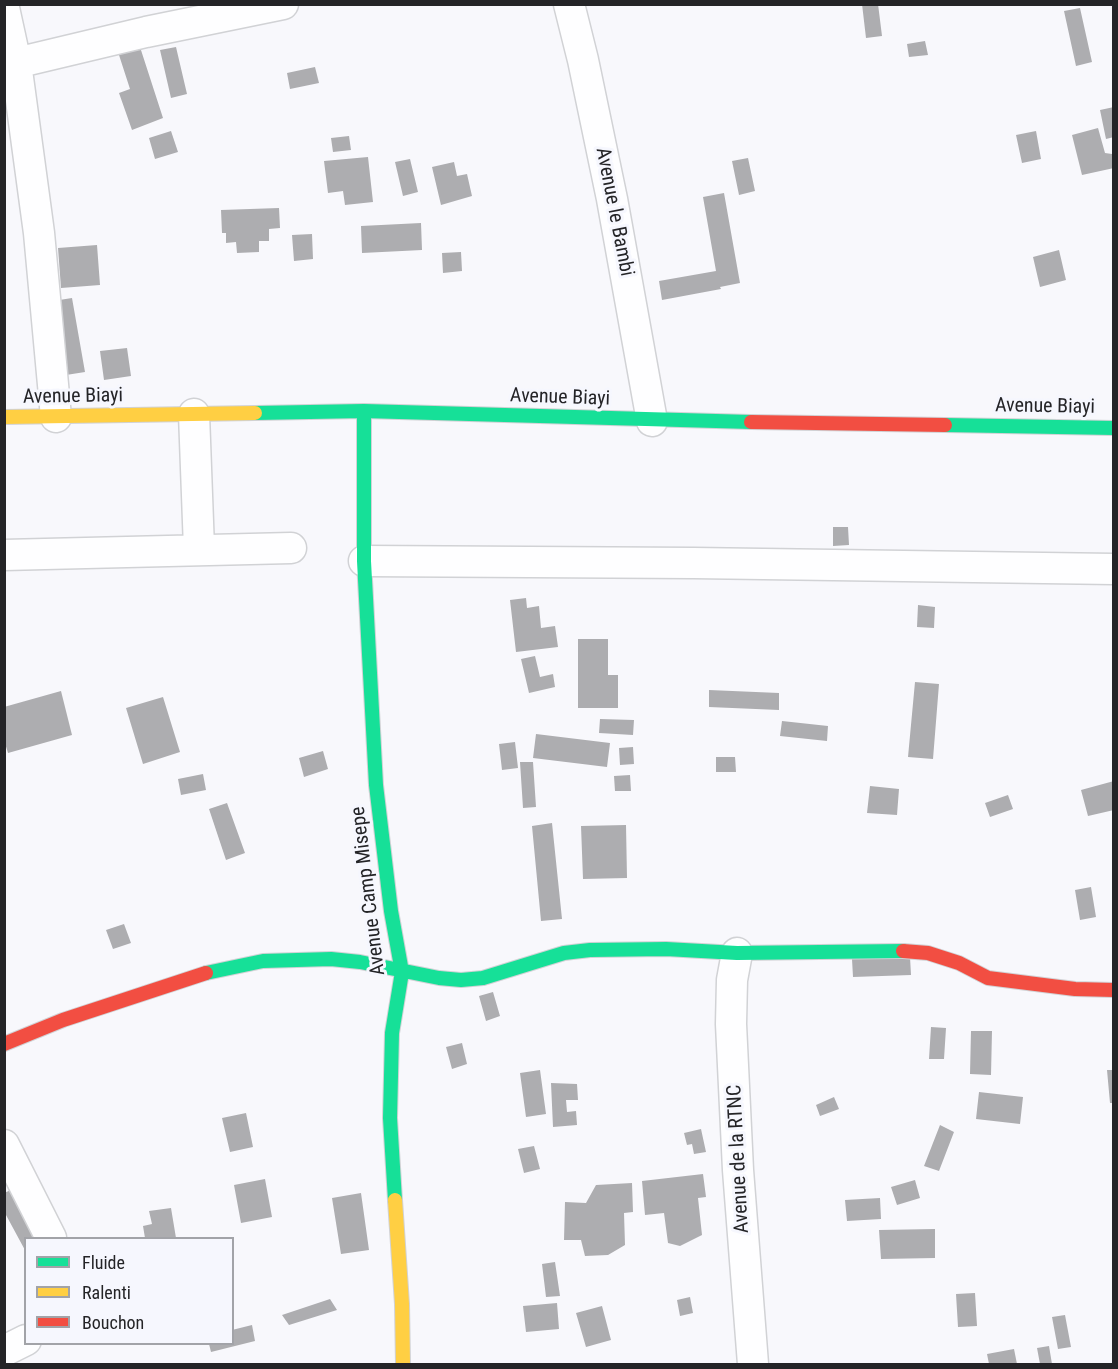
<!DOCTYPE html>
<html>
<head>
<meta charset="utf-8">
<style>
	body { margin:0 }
	#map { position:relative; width:1118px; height:1369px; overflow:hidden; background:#f8f8fc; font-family:"Roboto Condensed",sans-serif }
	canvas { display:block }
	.frame { position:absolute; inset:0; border:6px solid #242427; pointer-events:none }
	.legend { position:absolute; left:24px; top:1237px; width:210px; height:108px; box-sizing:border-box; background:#f6f7fe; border:2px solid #a2a3a8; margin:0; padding:8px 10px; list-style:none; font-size:18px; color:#242427 }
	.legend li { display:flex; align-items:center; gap:12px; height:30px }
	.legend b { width:30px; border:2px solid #a2a3a8 }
</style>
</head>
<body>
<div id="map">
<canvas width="1118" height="1369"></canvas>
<div class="frame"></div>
<ul class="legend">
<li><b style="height:8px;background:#16e098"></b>Fluide</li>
<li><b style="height:8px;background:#ffcf43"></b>Ralenti</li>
<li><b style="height:8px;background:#f24e42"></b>Bouchon</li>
</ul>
</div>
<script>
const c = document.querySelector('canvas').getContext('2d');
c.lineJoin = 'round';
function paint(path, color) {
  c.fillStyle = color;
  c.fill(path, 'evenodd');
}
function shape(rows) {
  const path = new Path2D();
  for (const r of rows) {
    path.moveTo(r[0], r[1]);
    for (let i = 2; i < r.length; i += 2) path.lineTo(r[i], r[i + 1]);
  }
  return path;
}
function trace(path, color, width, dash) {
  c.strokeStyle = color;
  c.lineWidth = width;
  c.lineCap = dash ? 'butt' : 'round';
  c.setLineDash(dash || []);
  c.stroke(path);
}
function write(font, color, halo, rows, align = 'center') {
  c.font = font + ' "Roboto Condensed",sans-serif';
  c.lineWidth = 6;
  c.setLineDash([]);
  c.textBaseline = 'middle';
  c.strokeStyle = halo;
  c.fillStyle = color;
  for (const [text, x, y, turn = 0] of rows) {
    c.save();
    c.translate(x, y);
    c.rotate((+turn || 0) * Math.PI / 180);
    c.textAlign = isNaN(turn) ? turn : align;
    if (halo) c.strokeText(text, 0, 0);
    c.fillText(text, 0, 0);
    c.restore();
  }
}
const building = shape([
	[862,4,878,4,882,36,866,38],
	[1080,8,1092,62,1076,66,1064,11],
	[925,41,928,55,909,57,907,44],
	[140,47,163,118,132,130,119,93,130,89,119,55],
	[176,47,187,94,171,98,160,50],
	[315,67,319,83,290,89,287,73],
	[1114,107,1114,137,1106,139,1100,110],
	[1098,128,1105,153,1112,154,1114,168,1082,175,1072,135],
	[171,131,178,152,155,159,149,138],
	[1036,131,1041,159,1022,163,1016,135],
	[349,136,351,150,333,152,331,138],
	[368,157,373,202,345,205,343,191,328,193,324,161],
	[748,158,755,191,739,195,732,161],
	[410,159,418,192,403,196,395,162],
	[454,162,457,176,467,174,472,196,441,205,432,167],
	[724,193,740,283,720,287,721,289,662,300,659,281,716,271,703,197],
	[279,208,280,228,269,229,269,241,259,241,259,252,237,253,236,242,226,243,226,233,222,233,221,210],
	[421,223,422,250,362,253,361,226],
	[312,234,313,259,294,261,292,235],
	[97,245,100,285,61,288,58,248],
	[1059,250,1066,280,1040,287,1033,257],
	[461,252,462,271,443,273,442,253],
	[72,298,85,372,66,375,53,301],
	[127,348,131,376,104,380,100,351],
	[833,527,848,527,849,545,833,546],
	[526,598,527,608,539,606,541,628,555,626,558,647,516,652,510,600],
	[918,605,935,607,934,628,917,627],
	[578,639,608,639,608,675,618,675,618,708,578,708],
	[535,656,540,677,553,674,555,687,529,693,521,659],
	[915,682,939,684,933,759,908,757],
	[709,690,779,693,779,710,709,707],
	[61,691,72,735,8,753,4,740,4,707],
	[163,697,180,752,143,764,126,708],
	[600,719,634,720,633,735,599,733],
	[782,721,828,726,827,741,780,736],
	[536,734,610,743,607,767,533,758],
	[515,742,518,768,502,770,499,744],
	[633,747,634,764,620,765,619,748],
	[323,751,328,769,304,777,299,758],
	[716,757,735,757,736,772,716,772],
	[520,762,533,762,536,807,523,808],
	[203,774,206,790,181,795,178,779],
	[630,775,631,791,615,791,614,776],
	[1114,781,1114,810,1088,816,1081,790],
	[870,786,899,789,897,815,867,813],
	[1008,795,1013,809,990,817,985,803],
	[227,803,245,853,226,860,209,809],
	[552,823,562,919,541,921,532,826],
	[626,825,627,878,583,879,581,826],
	[1091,887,1096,917,1080,920,1075,890],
	[124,924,131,943,113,949,106,930],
	[910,957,911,975,853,977,852,959],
	[493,992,500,1016,486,1021,479,996],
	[931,1027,946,1028,944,1059,929,1059],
	[971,1031,992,1031,991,1075,970,1074],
	[462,1043,467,1064,452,1069,446,1047],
	[540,1070,546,1114,526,1117,520,1073],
	[1107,1070,1114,1070,1114,1103,1110,1103],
	[551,1083,577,1084,578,1100,566,1100,567,1112,576,1111,577,1125,553,1127],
	[979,1092,1023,1097,1020,1124,976,1119],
	[834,1097,839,1109,820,1116,816,1105],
	[246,1113,253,1147,230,1152,222,1118],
	[940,1125,954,1132,939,1171,924,1166],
	[701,1129,706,1152,694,1154,692,1144,687,1145,684,1133],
	[534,1146,540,1169,524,1173,518,1149],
	[703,1174,706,1197,698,1198,702,1235,680,1246,668,1243,664,1213,645,1215,642,1181],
	[265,1179,272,1217,241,1223,234,1185],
	[915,1180,920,1198,897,1205,891,1187],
	[632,1183,633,1212,624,1213,625,1245,608,1255,585,1256,581,1240,564,1240,565,1202,586,1203,596,1185],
	[11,1190,36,1238,26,1238,26,1252,6,1215,4,1216,4,1193],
	[361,1193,369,1250,341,1254,332,1198],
	[880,1198,881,1219,847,1221,845,1200],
	[171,1208,176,1238,145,1238,143,1226,152,1224,149,1211],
	[935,1229,935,1258,881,1259,879,1230],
	[555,1262,560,1296,546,1297,542,1264],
	[975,1293,977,1326,958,1327,956,1294],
	[690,1297,693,1313,680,1316,677,1300],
	[330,1299,337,1310,289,1325,282,1315],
	[557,1303,559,1329,526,1332,523,1306],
	[602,1306,611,1340,586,1347,576,1313],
	[1065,1315,1071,1347,1058,1349,1052,1317],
	[252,1325,255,1341,211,1352,209,1344,232,1344,232,1330],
	[1049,1346,1052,1364,1040,1364,1037,1348],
	[1014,1349,1017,1364,989,1364,987,1354]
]);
const street = shape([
	[569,4,583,60,612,199,652,421],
	[4,8,16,63,39,233,56,417],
	[16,63,146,32,283,4],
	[194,414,199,549],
	[4,555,291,548],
	[364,561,693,563,1114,569],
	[737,953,732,980,731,1024,738,1170,753,1364],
	[4,1145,51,1238],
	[4,1351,26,1340]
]);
const fast = shape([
	[364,411,364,561,376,785,391,911,402,972,392,1033,390,1118,395,1200],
	[255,413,364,411,751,422],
	[945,425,1114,428],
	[206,973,263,961,331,959,360,962,439,978,461,980,483,978,564,953,590,950,666,949,737,953,903,951]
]);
const slow = shape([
	[4,417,255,413],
	[395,1200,402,1304,403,1364]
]);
const jam = shape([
	[751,422,945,425],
	[903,951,928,953,959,963,988,978,1075,989,1114,990],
	[4,1044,63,1020,206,973]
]);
const streetNames = [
	["Avenue le Bambi",614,212,79],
	["Avenue Biayi",73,397,-1],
	["Avenue Biayi",560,398,2],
	["Avenue Biayi",1045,407,1],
	["Avenue Camp Misepe",369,891,-97],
	["Avenue de la RTNC",739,1159,-93]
];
paint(building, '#adadb0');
trace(street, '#d1d2d5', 33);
trace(fast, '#d1d2d5', 16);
trace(slow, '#d1d2d5', 16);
trace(jam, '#d1d2d5', 16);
trace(street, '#fefeff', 30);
trace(fast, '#16e098', 14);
trace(slow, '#ffcf43', 14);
trace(jam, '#f24e42', 14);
write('20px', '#242427', '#f6f7fe', streetNames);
</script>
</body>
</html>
